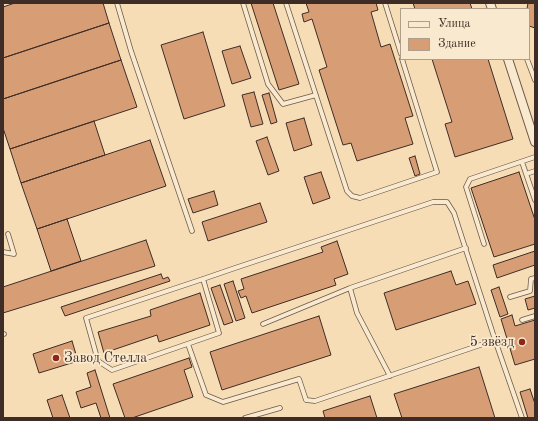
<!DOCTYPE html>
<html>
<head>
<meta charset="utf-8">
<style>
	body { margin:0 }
	#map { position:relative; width:538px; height:421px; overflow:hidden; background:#f6ddb5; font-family:"Old Standard TT",serif }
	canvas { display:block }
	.frame { position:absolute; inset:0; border:4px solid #3e2d26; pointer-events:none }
	.legend { position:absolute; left:400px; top:8px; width:130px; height:52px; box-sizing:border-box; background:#f9e9cf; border:1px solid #ae9e8b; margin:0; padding:5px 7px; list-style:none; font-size:12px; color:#3e2d26 }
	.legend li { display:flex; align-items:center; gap:8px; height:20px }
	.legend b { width:20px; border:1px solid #ae9e8b }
</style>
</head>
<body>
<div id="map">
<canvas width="538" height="421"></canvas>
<div class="frame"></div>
<ul class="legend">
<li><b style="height:5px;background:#f9e9cf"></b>Улица</li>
<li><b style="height:11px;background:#d79e76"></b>Здание</li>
</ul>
</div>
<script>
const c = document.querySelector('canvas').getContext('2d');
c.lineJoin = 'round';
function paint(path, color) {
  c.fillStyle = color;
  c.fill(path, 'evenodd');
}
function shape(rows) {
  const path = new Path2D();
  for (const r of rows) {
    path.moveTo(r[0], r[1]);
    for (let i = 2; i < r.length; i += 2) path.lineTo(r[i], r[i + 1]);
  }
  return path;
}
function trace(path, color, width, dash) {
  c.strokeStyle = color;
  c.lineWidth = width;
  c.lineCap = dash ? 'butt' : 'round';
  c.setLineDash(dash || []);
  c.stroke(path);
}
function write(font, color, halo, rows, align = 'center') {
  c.font = font + ' "Old Standard TT",serif';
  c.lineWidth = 3.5;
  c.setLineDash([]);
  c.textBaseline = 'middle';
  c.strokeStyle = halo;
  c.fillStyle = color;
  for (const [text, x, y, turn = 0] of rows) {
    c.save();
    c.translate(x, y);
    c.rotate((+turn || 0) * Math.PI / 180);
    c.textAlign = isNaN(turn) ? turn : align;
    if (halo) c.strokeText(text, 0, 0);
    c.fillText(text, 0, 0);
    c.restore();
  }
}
const building = shape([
	[15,3,103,3,109,23,3,58,3,7,15,3],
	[251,3,273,3,299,84,279,90,251,3],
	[306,3,376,3,378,10,371,12,381,47,390,44,413,116,405,118,413,144,357,161,351,143,343,145,319,70,327,67,312,19,304,22,302,14,309,12,306,3],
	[413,3,470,3,472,9,415,9,413,3],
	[528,3,535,3,535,28,529,26,529,9,527,9,528,3],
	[109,23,121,60,3,99,3,58,109,23],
	[203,32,225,106,184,119,161,45,203,32],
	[240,46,251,78,232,84,222,51,240,46],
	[432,59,488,59,513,139,455,157,445,124,452,122,432,59],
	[121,60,137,107,10,149,3,128,3,99,121,60],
	[254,92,263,124,251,127,242,95,254,92],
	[269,93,277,122,271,124,262,95,269,93],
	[304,118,312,145,294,151,286,123,304,118],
	[94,121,105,155,21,183,10,149,94,121],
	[267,137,279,171,268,175,256,141,267,137],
	[150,140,166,186,37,229,21,183,150,140],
	[415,156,420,174,415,176,409,158,415,156],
	[321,172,330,198,313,204,304,177,321,172],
	[519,172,535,220,535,244,494,257,471,188,519,172],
	[214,191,218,205,193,213,188,199,214,191],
	[260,203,267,222,208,241,202,222,260,203],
	[67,219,81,261,51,271,37,229,67,219],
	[146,240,155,266,3,313,3,287,146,240],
	[337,241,348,274,334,279,336,285,252,313,246,296,241,298,238,291,244,289,241,279,323,252,321,247,337,241],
	[535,251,535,265,497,278,493,265,535,251],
	[451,271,456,285,468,281,476,304,396,330,384,293,451,271],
	[161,274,163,279,168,277,170,281,65,316,61,307,161,274],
	[233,281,245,318,236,321,224,284,233,281],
	[220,285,233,322,224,325,211,288,220,285],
	[499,287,508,314,500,317,491,290,499,287],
	[200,293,210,325,159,342,157,335,104,353,98,332,151,316,150,310,200,293],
	[535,296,535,308,528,310,525,299,535,296],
	[512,315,515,326,535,320,535,359,515,365,501,319,512,315],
	[319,316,331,355,222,390,210,352,319,316],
	[72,341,78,361,39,373,33,354,72,341],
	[189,358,192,367,184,370,193,397,132,418,125,418,113,384,189,358],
	[479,367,495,418,402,418,394,394,479,367],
	[95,370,110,418,101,418,96,403,81,408,76,392,91,387,87,373,95,370],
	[530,389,535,404,535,418,528,418,520,392,530,389],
	[62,395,70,418,53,418,47,400,62,395],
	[370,396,377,418,325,418,323,411,370,396]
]);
const lane = shape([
	[117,3,131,51,192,231],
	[243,3,268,84,283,104,316,95],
	[286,3,347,191,352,196,360,198,437,172,402,59],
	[385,3,401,54],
	[527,59,535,80],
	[522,162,535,200],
	[526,174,535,171],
	[484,244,466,187,470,179,535,157],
	[3,252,14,254,8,234],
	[203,279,219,333,112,370,98,361,86,318,203,279,235,268,433,202,447,202,454,213,495,340,522,418],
	[350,288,466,248],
	[510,297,530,291,531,279,535,278],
	[522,320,535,316],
	[263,324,350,288,357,313,390,376],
	[3,334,4,334],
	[188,344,206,395,223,402,299,379,306,400,315,401,495,340],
	[245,418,280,408]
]);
const street = shape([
	[490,3,492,9],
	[508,59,535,142]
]);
const markers = [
	[522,342,4,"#8f2418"],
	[56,358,4,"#8f2418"]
];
const poiNames = [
	["5 звёзд",514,342],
	["Завод Стелла",64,358,"left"]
];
paint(building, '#d79e76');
trace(building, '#3e2d26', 1);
trace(lane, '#6c594a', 5.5);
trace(street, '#6c594a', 10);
trace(lane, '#f9e9cf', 4);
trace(street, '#f9e9cf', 8);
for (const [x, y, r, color] of markers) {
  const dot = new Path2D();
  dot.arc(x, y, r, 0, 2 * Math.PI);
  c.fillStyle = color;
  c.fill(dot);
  trace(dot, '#f9e9cf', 1.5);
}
write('14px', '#3e2d26', '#f9e9cf', poiNames, 'right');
</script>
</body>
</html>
